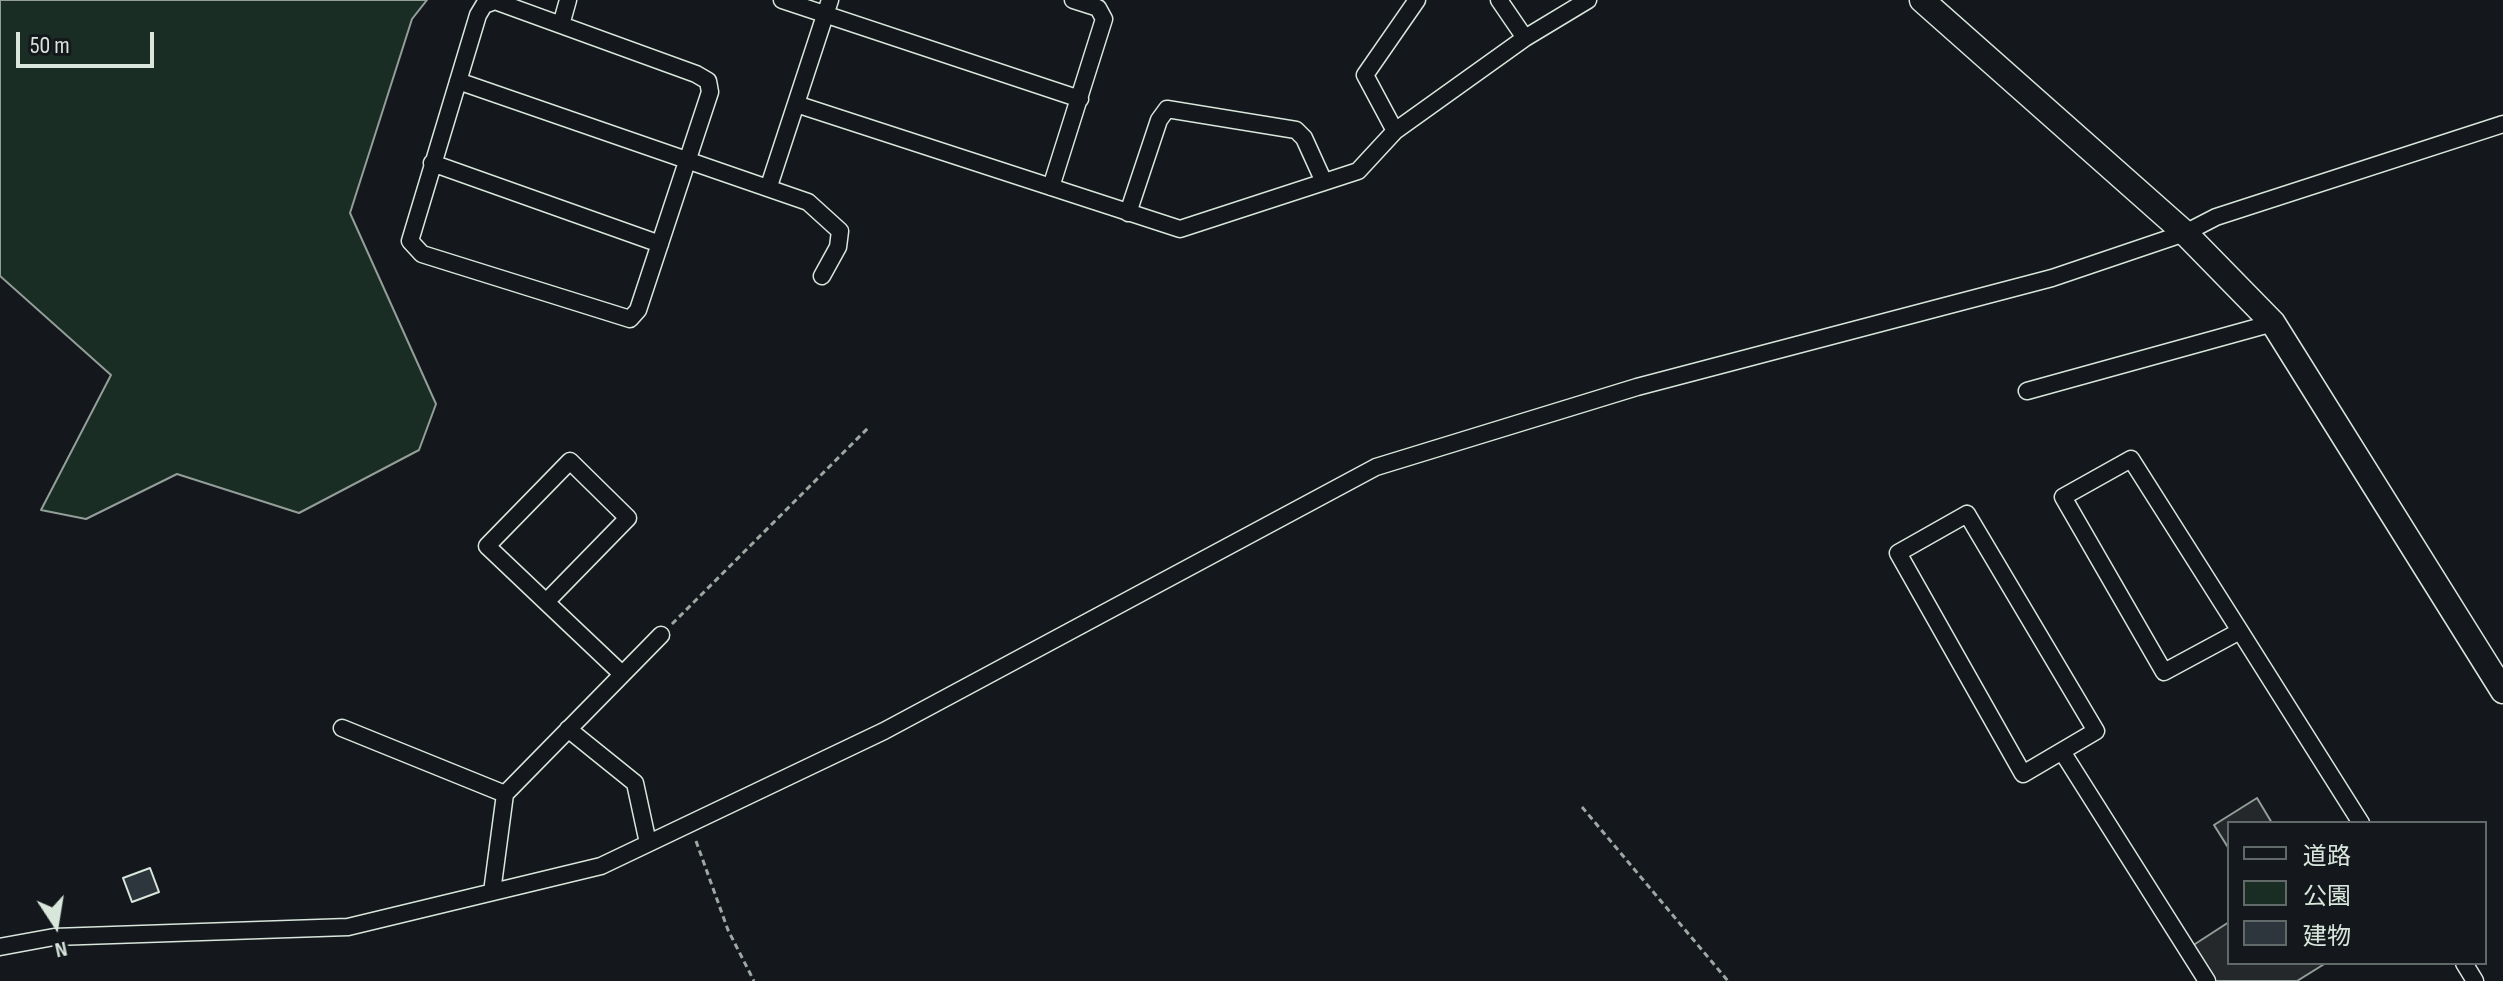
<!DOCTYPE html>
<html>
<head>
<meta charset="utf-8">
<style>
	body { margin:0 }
	#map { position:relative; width:2503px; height:981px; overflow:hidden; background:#14181c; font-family:"Sofia Sans Condensed","Noto Sans JP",sans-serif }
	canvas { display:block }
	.legend { position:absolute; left:2227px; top:821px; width:260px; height:144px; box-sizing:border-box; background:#14181c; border:2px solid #626a69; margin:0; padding:10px 14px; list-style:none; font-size:24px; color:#d8e6dc }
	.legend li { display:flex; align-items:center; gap:16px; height:40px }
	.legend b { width:40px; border:2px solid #626a69 }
	.north { position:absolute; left:16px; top:885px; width:80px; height:80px; -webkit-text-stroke:6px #14181c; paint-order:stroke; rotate:168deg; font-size:22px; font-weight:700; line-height:32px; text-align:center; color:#d8e6dc }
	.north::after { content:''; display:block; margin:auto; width:28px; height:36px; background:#d8e6dc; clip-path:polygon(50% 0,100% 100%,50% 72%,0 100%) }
	.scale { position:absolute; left:16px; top:32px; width:138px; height:36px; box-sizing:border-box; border:4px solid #d8e6dc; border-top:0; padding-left:10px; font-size:24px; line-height:28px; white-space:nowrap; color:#d8e6dc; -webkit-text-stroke:6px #14181c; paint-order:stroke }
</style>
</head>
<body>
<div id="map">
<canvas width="2503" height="981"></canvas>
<ul class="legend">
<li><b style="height:10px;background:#14181c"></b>道路</li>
<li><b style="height:22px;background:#1a2d24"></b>公園</li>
<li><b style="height:22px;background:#2c363c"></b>建物</li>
</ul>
<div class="north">N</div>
<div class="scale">50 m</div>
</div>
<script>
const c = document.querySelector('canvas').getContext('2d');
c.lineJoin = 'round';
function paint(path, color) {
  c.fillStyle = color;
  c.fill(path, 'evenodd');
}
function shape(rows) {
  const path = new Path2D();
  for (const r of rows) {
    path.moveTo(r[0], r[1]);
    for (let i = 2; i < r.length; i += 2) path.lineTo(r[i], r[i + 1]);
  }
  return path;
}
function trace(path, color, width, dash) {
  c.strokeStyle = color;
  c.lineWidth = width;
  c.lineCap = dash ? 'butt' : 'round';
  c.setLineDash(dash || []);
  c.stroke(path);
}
const green = shape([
	[0,0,427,0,412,19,350,213,436,404,419,450,299,513,177,474,86,519,41,510,111,375,0,276,0,0]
]);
const parking = shape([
	[2257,798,2272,823,2229,823,2229,849,2214,825,2257,798],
	[2229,922,2229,963,2326,963,2297,981,2215,981,2192,946,2229,922]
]);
const building = shape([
	[150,868,159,892,132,902,123,878,150,868]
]);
const path = shape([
	[672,624,870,426],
	[1582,807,1728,981],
	[696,841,728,930,754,981]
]);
const street = shape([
	[782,0,1080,99],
	[1499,0,1525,38],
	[495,1,696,74,708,81,710,92,638,310,630,319,422,254,410,241,478,15,484,5,495,1],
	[561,25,568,0],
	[458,81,808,202,840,231,838,247,822,276],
	[796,104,1180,229,1358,171,1395,131,1525,38,1588,0],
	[1395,131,1365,75,1417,0],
	[432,163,660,244],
	[769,186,830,0],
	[1051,187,1104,19,1098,8,1073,0],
	[1128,213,1159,120,1167,109,1296,130,1304,138,1324,182],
	[2027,391,2273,323],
	[1967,514,2096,731,2023,774,1898,553,1967,514],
	[546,602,628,518,570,461,487,546,546,602,622,674],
	[2240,631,2164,672,2063,497,2131,459,2240,631,2361,823],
	[342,728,505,794],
	[568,729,635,783,648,843],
	[2063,753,2207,981],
	[492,892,505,794,661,635],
	[0,947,54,937,348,927,601,866,884,731,1376,467,1637,387,2052,278,2185,233,2216,217,2503,124],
	[2464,963,2475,981]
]);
const secondary = shape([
	[1922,0,2185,233,2273,323,2503,691]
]);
paint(green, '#1a2d24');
trace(green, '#939e99', 2);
paint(parking, '#24282b');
trace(parking, '#939e99', 2);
paint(building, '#2c363c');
trace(building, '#d8e6dc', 2);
trace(street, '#d8e6dc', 19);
trace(secondary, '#d8e6dc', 27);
trace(path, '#9da8a2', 3, [6, 4]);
trace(street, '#14181c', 16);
trace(secondary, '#14181c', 24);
</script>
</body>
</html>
